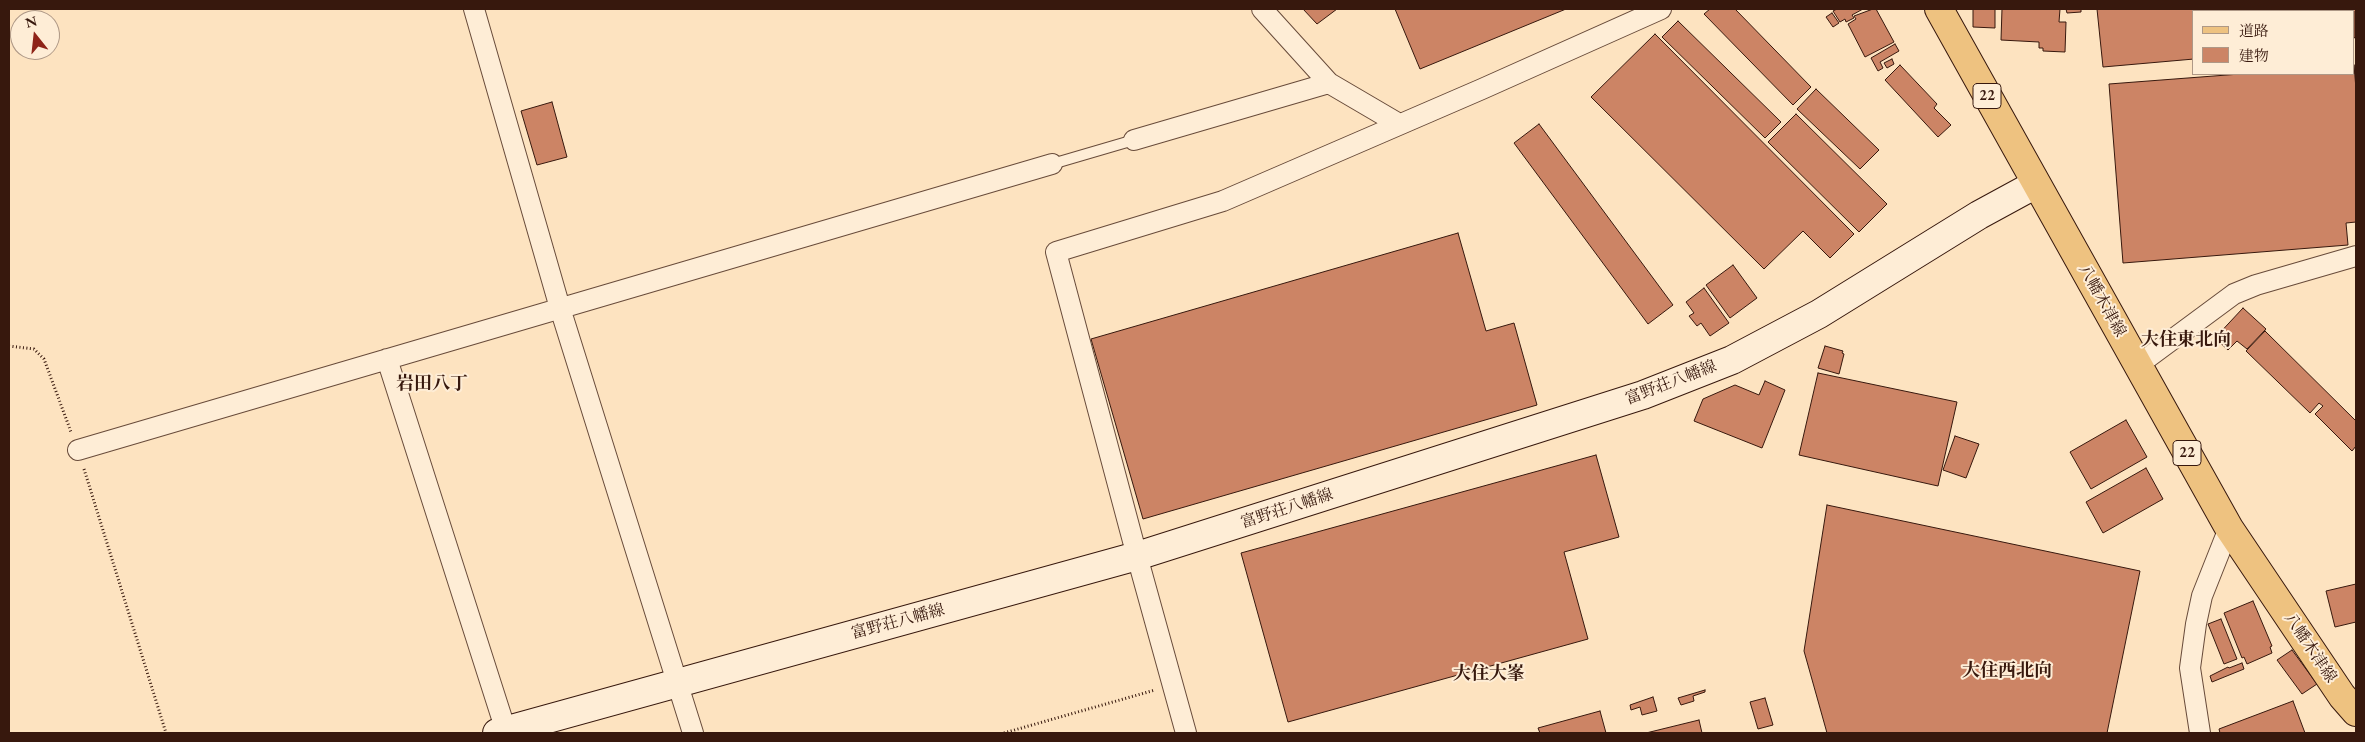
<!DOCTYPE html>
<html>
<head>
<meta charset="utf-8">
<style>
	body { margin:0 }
	#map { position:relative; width:2365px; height:742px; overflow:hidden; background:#fde3c0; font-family:"EB Garamond","Noto Serif JP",serif }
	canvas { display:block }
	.frame { position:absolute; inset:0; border:10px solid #37180d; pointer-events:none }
	.legend { position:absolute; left:2192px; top:10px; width:162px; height:65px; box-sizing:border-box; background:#feedd6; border:1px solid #ae9886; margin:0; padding:6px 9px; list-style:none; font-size:15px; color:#37180d }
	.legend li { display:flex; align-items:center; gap:10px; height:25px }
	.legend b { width:25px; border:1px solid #ae9886 }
	.north { position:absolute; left:10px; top:10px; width:50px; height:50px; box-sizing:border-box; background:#feedd6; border:1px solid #ae9886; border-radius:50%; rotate:344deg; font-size:14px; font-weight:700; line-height:20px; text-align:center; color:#37180d }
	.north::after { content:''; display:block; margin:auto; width:18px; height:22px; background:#8f2418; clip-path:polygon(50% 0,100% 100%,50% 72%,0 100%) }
</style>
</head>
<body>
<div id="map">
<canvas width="2365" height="742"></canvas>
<div class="frame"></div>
<ul class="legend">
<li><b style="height:6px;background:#eec280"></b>道路</li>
<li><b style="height:14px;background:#cc8465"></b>建物</li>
</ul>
<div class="north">N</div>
</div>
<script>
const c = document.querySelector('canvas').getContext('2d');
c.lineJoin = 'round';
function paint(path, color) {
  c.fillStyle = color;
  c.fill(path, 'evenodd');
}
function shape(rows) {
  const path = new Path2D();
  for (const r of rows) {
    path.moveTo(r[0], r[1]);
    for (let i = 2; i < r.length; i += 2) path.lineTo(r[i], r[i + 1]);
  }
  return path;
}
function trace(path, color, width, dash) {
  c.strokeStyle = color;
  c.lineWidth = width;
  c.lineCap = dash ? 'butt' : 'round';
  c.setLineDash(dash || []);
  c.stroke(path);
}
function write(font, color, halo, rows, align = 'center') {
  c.font = font + ' "EB Garamond","Noto Serif JP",serif';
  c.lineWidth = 4;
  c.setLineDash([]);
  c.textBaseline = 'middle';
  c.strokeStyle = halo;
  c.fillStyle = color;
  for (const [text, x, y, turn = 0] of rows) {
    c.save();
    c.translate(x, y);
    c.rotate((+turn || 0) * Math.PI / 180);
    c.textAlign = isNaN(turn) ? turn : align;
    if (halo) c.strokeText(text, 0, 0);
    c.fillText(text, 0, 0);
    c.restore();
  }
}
const building = shape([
	[1303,9,1337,9,1317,24,1303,9],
	[1395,9,1566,9,1420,69,1395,9],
	[1710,9,1735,9,1811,87,1793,105,1704,14,1710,9],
	[1837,9,1863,9,1852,15,1854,18,1846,22,1845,19,1840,22,1833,11,1837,9],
	[1873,9,1876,9,1894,42,1865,57,1848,24,1856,19,1854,16,1873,9],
	[1973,9,1995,9,1995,28,1973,27,1973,9],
	[2002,9,2060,9,2059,22,2066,22,2065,52,2043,51,2043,48,2039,48,2039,42,2001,40,2002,9],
	[2066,9,2081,9,2081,12,2067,13,2066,9],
	[2097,9,2220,9,2221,11,2194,11,2194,59,2103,67,2097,9],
	[2236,9,2356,9,2356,37,2354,38,2354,11,2221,11,2236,9],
	[1832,13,1839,23,1833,27,1826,17,1832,13],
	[1678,21,1781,122,1765,138,1662,37,1678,21],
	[1655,34,1854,234,1830,258,1803,231,1764,269,1591,97,1655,34],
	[1895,44,1899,51,1880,62,1883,68,1878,71,1871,58,1895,44],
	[1892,59,1894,64,1887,68,1884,63,1892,59],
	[1900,65,1937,104,1934,108,1951,125,1938,137,1885,80,1900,65],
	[2354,65,2356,89,2356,222,2346,223,2348,245,2123,263,2109,84,2240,74,2354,74,2354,65],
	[1816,89,1879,150,1860,169,1797,109,1816,89],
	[552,102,567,157,537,165,521,111,552,102],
	[1796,114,1887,204,1859,232,1768,142,1796,114],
	[1539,124,1673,305,1648,324,1514,143,1539,124],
	[1458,233,1486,331,1514,323,1537,405,1143,519,1091,339,1458,233],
	[1733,265,1757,298,1730,318,1706,285,1733,265],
	[1704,288,1729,323,1710,336,1701,323,1697,326,1689,316,1694,313,1686,302,1704,288],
	[2243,308,2266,329,2247,349,2237,341,2228,350,2215,338,2243,308],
	[2265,331,2356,421,2356,446,2352,451,2315,414,2323,406,2319,403,2310,413,2246,351,2265,331],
	[1825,346,1843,351,1842,353,1844,354,1839,374,1818,368,1825,346],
	[1818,373,1957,402,1938,486,1799,455,1818,373],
	[1765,381,1785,390,1762,448,1694,421,1703,399,1735,385,1759,395,1765,381],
	[2126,420,2147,457,2091,489,2070,452,2126,420],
	[1955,436,1979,444,1966,478,1943,470,1955,436],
	[1596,455,1619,537,1564,552,1588,639,1288,722,1241,553,1596,455],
	[2146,468,2163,499,2103,533,2086,502,2146,468],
	[1827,505,2140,571,2107,733,1827,733,1804,651,1827,505],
	[2356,584,2356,622,2335,627,2326,591,2356,584],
	[2253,601,2272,646,2270,647,2272,653,2247,664,2244,657,2242,658,2224,613,2253,601],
	[2221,619,2237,659,2224,664,2208,624,2221,619],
	[2292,650,2317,684,2302,694,2277,660,2292,650],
	[2242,663,2244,669,2212,682,2210,676,2228,667,2229,668,2242,663],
	[1705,690,1705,692,1693,696,1694,701,1681,705,1678,698,1705,690],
	[1653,697,1657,711,1642,715,1640,707,1631,710,1630,705,1653,697],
	[1765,698,1773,725,1758,729,1750,702,1765,698],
	[2293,701,2305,733,2220,733,2219,729,2293,701],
	[1600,711,1606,733,1540,733,1538,728,1600,711],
	[1699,720,1702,733,1646,733,1699,720]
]);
const path = shape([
	[9,346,34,349,44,359,71,432],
	[84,469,166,733],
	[1004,733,1155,690]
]);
const service = shape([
	[1052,164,1134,140]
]);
const minor = shape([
	[474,9,560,308,693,733],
	[1262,9,1329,83,1399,124],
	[1134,140,1329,83],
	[387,359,506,731],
	[2138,365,2234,294,2256,285,2356,256],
	[78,450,1052,164],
	[1186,733,1137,556,1056,252,1223,201,1482,89,1661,9],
	[2200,733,2190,668,2196,624,2202,596,2229,528]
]);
const secondary = shape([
	[497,733,1137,556,1643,395,1732,360,1819,314,1979,215,2036,184]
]);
const primary = shape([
	[1939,9,2229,528,2342,696,2356,712]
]);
const shields = [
	[1987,96,28],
	[2187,453,28]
];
const shieldNames = [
	["22",1987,96],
	["22",2187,453]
];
const streetNames = [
	["八幡木津線",2102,301,61],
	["富野荘八幡線",1671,383,-21],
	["富野荘八幡線",1287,509,-18],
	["富野荘八幡線",898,622,-15],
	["八幡木津線",2310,648,56]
];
const neighbourhoodNames = [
	["大住東北向",2186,340],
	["岩田八丁",432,384],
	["大住西北向",2007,671],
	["大住大峯",1489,674]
];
paint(building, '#cc8465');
trace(building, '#37180d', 1);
trace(service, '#684b3a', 12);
trace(minor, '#684b3a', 22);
trace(secondary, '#37180d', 30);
trace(primary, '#37180d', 30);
trace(path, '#37180d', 3, [1, 2.5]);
trace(service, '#feedd6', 10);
trace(minor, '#feedd6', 20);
trace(secondary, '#feedd6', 28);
trace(primary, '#eec280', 28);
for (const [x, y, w] of shields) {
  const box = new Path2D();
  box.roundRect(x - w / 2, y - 12.5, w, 25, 4);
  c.fillStyle = '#feedd6';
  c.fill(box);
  trace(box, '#37180d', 1);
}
write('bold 15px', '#37180d', null, shieldNames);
write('16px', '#37180d', '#feedd6', streetNames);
write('bold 18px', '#37180d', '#feedd6', neighbourhoodNames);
</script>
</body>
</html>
